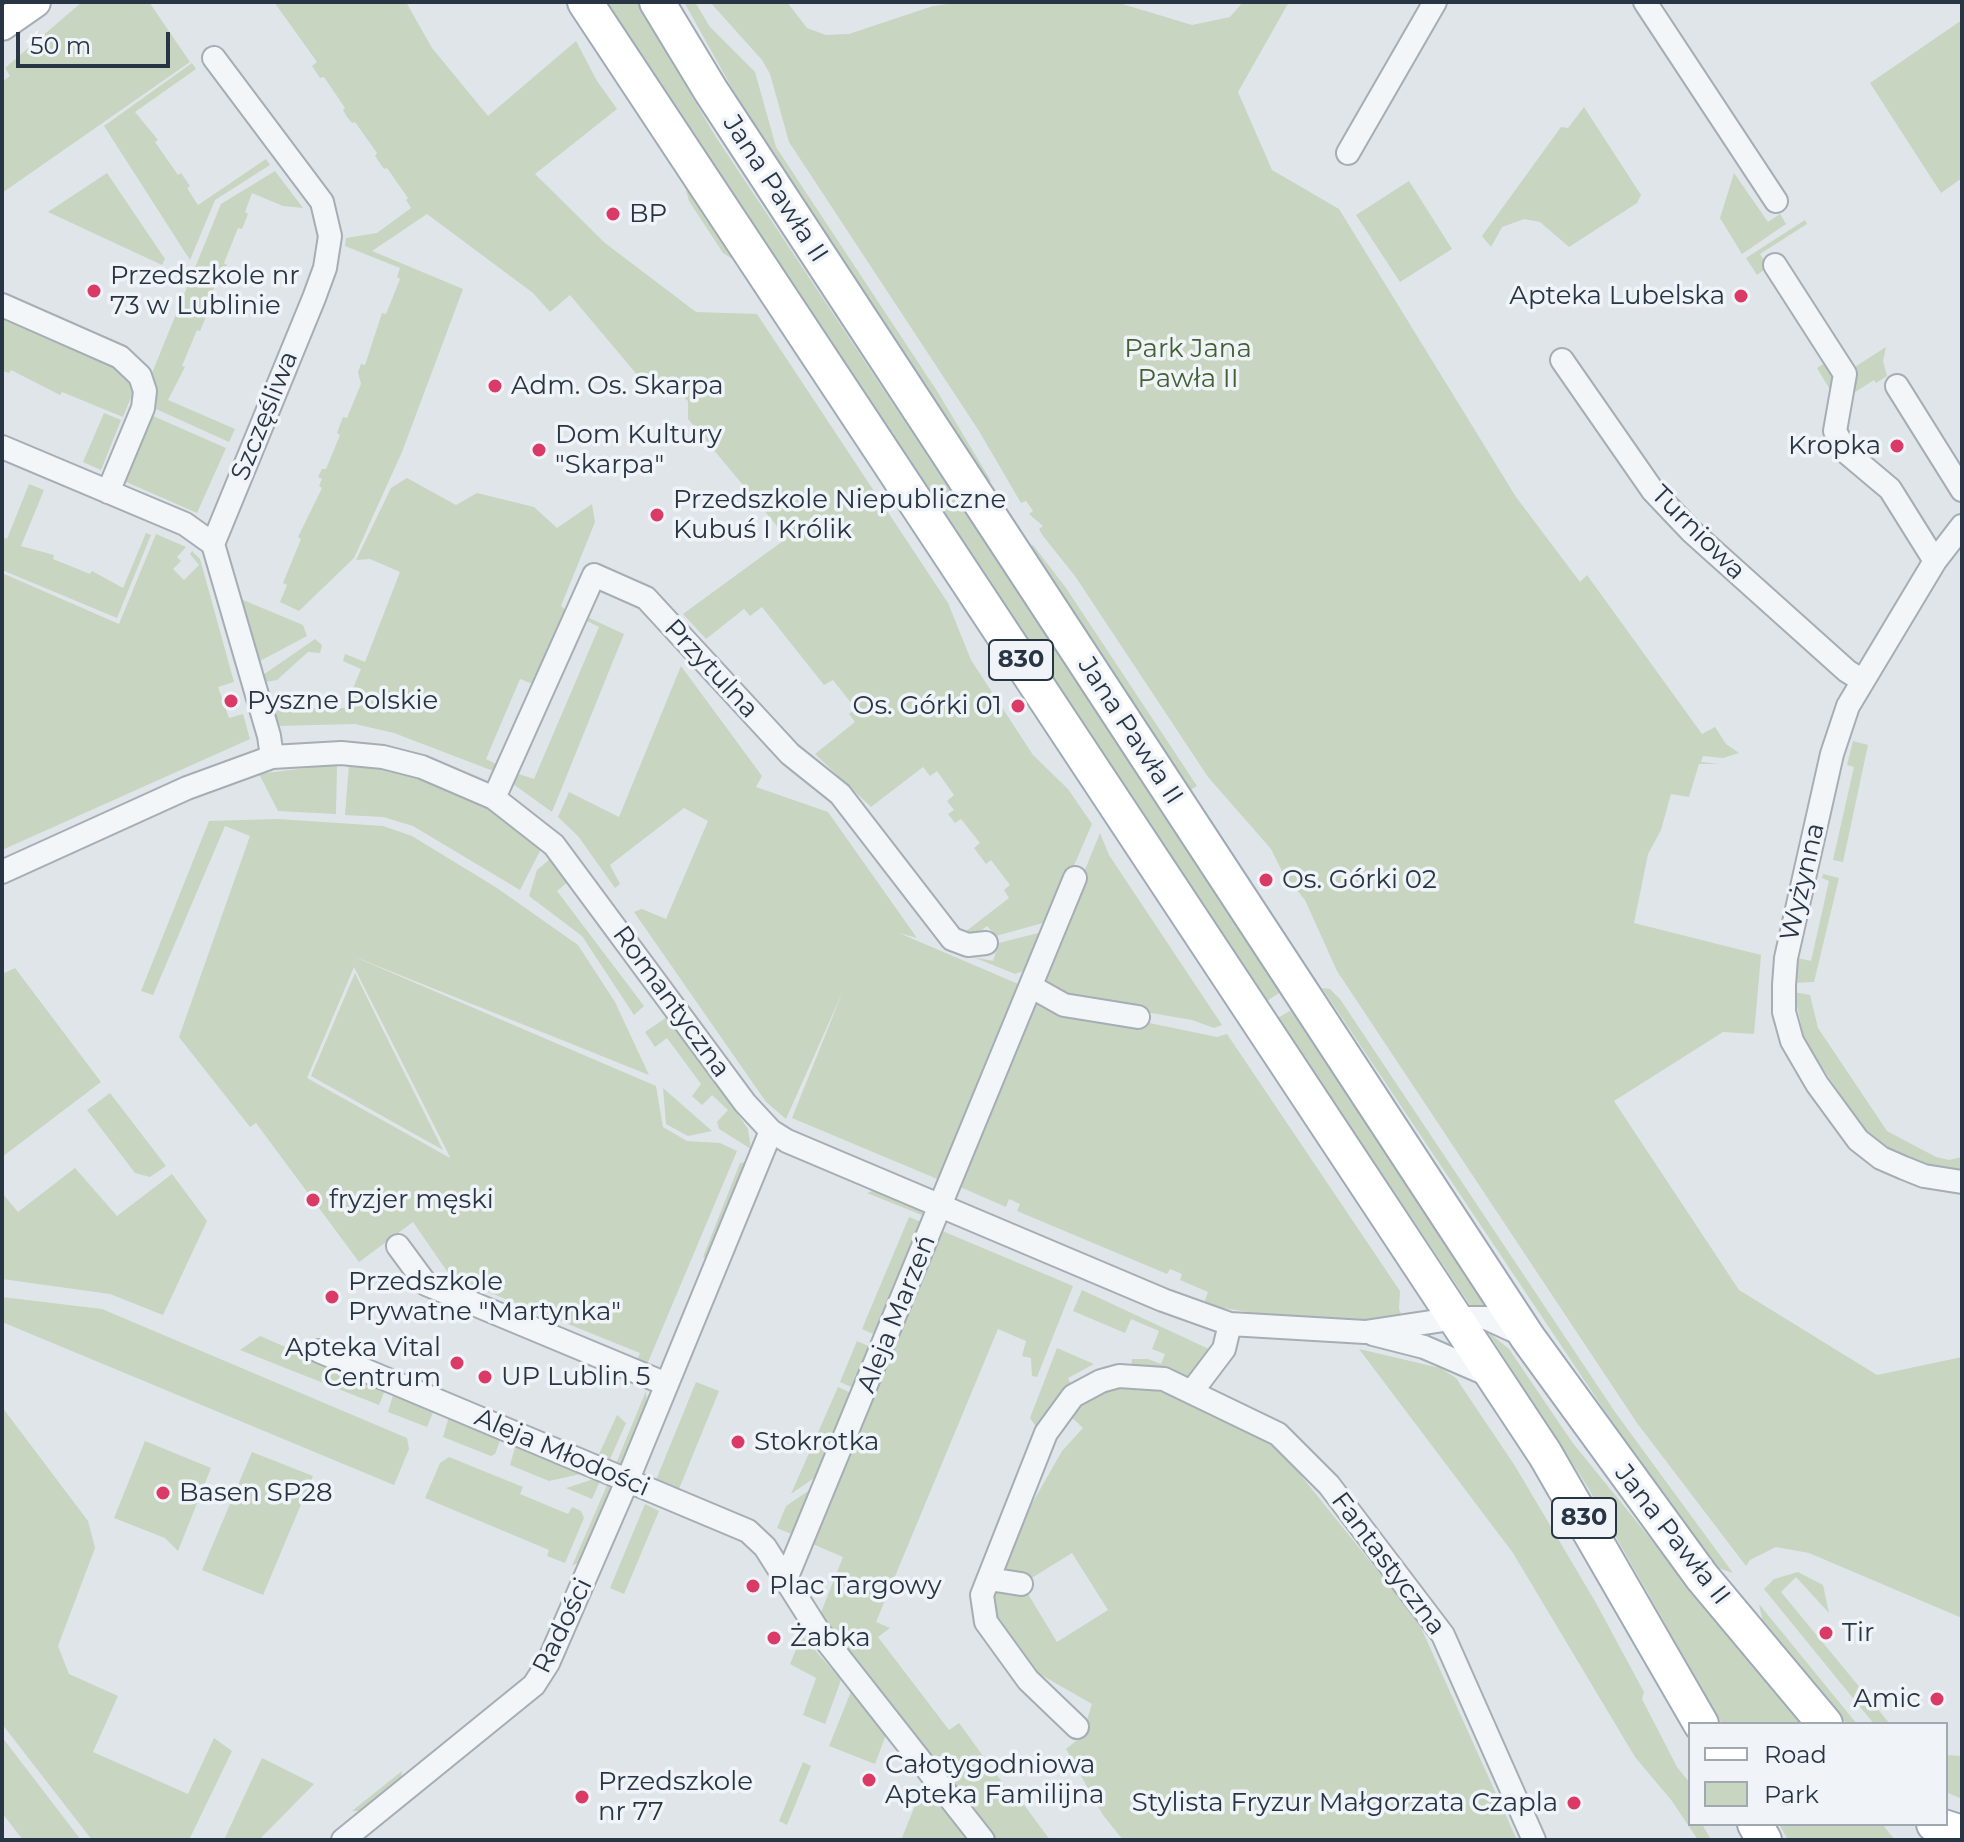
<!DOCTYPE html>
<html>
<head>
<meta charset="utf-8">
<style>
	body { margin:0 }
	#map { position:relative; width:1964px; height:1842px; overflow:hidden; background:#e0e5ea; font-family:Montserrat,sans-serif }
	canvas { display:block }
	.frame { position:absolute; inset:0; border:4px solid #273544; pointer-events:none }
	.legend { position:absolute; left:1688px; top:1722px; width:260px; height:104px; box-sizing:border-box; background:#f0f4f8; border:2px solid #a0a8b0; margin:0; padding:10px 14px; list-style:none; font-size:24px; color:#273544 }
	.legend li { display:flex; align-items:center; gap:16px; height:40px }
	.legend b { width:40px; border:2px solid #a0a8b0 }
	.scale { position:absolute; left:16px; top:32px; width:154px; height:36px; box-sizing:border-box; border:4px solid #273544; border-top:0; padding-left:10px; font-size:24px; line-height:28px; white-space:nowrap; color:#273544; -webkit-text-stroke:6px #f0f4f8; paint-order:stroke }
</style>
</head>
<body>
<div id="map">
<canvas width="1964" height="1842"></canvas>
<div class="frame"></div>
<ul class="legend">
<li><b style="height:10px;background:#fff"></b>Road</li>
<li><b style="height:22px;background:#c8d5c0"></b>Park</li>
</ul>
<div class="scale">50 m</div>
</div>
<script>
const c = document.querySelector('canvas').getContext('2d');
c.lineJoin = 'round';
function paint(path, color) {
  c.fillStyle = color;
  c.fill(path, 'evenodd');
}
function shape(rows) {
  const path = new Path2D();
  for (const r of rows) {
    path.moveTo(r[0], r[1]);
    for (let i = 2; i < r.length; i += 2) path.lineTo(r[i], r[i + 1]);
  }
  return path;
}
function trace(path, color, width, dash) {
  c.strokeStyle = color;
  c.lineWidth = width;
  c.lineCap = dash ? 'butt' : 'round';
  c.setLineDash(dash || []);
  c.stroke(path);
}
function write(font, color, halo, rows, align = 'center') {
  c.font = font + ' Montserrat,sans-serif';
  c.lineWidth = 7;
  c.setLineDash([]);
  c.textBaseline = 'middle';
  c.strokeStyle = halo;
  c.fillStyle = color;
  for (const [text, x, y, turn = 0] of rows) {
    c.save();
    c.translate(x, y);
    c.rotate((+turn || 0) * Math.PI / 180);
    c.textAlign = isNaN(turn) ? turn : align;
    if (halo) c.strokeText(text, 0, 0);
    c.fillText(text, 0, 0);
    c.restore();
  }
}
const green = shape([
	[82,2,149,2,190,62,2,193,2,82,10,76,5,68],
	[274,2,406,2,432,48,488,116,576,41,597,81,617,109,535,174,605,243,696,312,757,314,948,603,971,660,1033,755,1068,789,1092,824,1050,921,996,936,987,926,970,939,965,932,1009,898,1004,890,1010,885,991,860,986,864,974,848,980,843,961,819,955,823,948,814,954,810,947,801,954,795,937,771,930,776,923,767,871,807,815,754,855,722,849,714,855,708,833,680,824,685,762,607,750,616,744,609,706,639,683,614,787,538,688,419,688,401,677,392,644,383,570,295,550,312,533,293,427,214,372,251,463,289,402,452,354,558,299,611,280,602,287,585,283,583,301,539,298,537,322,488,319,486,322,479,318,477,322,469,326,469,340,435,337,433,343,417,347,418,361,384,358,372,361,364,365,365,382,313,386,314,400,279,397,277,400,268,345,246,346,238,377,233,411,208,406,200,408,198,387,168,384,169,375,156,377,153,355,122,352,123,347,117,343,110,345,108,324,77,320,78,312,66,317,62],
	[607,2,637,2,714,134,1282,991,1267,1001],
	[684,2,695,2,710,27,755,72,776,147,937,391,991,481,986,483,756,131],
	[710,2,787,2,807,28,826,35,849,34,933,6,962,2,1116,2,1192,25,1230,17,1243,2,1289,2,1238,92,1272,170,1339,209,1516,497,1580,582,1587,575,1702,734,1715,727,1726,744,1739,753,1723,758,1703,756,1701,762,1720,764,1699,764,1689,797,1671,794,1661,830,1648,854,1634,923,1761,955,1754,1034,1723,1032,1614,1101,1739,1290,1877,1375,1962,1357,1962,1618,1809,1553,1776,1547,1750,1560,1746,1566,1637,1423,1337,971,1305,900,1283,873,1271,849,1208,777,1075,576,1043,536,1039,529,1043,526,1029,514,1033,511,1026,501,1021,503,979,431,789,142,770,74,762,60],
	[1962,20,1962,178,1941,193,1870,83],
	[192,63,196,69,135,112,158,140,155,142,178,175,181,173,190,186,187,188,198,205,266,159,270,165,215,200,190,260,104,126],
	[1584,107,1641,195,1637,203,1569,247,1540,222,1524,219,1502,227,1491,247,1482,236,1561,127,1568,128],
	[275,171,303,208,283,206,252,193,245,212,248,214,242,229,238,228,224,263,227,265,222,279,218,278,203,315,206,317,200,331,197,330,182,366,185,367,168,400,235,429,229,442,156,409,157,398,152,373,221,204],
	[107,173,165,259,162,265,48,212],
	[1734,173,1768,222,1780,214,1786,224,1742,254,1720,218],
	[1409,181,1452,249,1400,282,1356,215],
	[684,183,737,262,723,253,689,201],
	[1805,220,1807,224,1760,254,1768,267,1757,275,1746,258],
	[2,314,118,366,132,381,134,390,123,417,62,392,60,395,11,370,9,373,2,371],
	[1886,347,1883,361,1887,376,1876,383,1874,380,1838,403,1817,368,1828,361,1839,377],
	[104,413,121,420,101,470,83,462],
	[153,416,226,448,197,513,124,481],
	[407,478,456,505,477,493,534,507,557,528,592,504,595,522,561,606,566,610,533,684,520,679,486,759,498,765,496,772,394,733,355,724,277,726,268,697,282,697,286,708,345,708,361,669,343,661,345,654,365,662,400,572,370,559,356,560,391,488],
	[29,484,44,490,21,546,54,555,53,559,90,574,92,571,123,588,146,533,151,535,117,618,2,570,2,537,7,539],
	[156,534,186,547,177,557,181,561,173,569,184,580,199,565,190,554,192,551,200,559,234,682,218,687,229,718,243,714,250,739,2,850,2,573,119,624],
	[1033,545,1066,588,1197,786,1190,790,1029,547],
	[231,595,303,625,307,636,258,662],
	[587,617,624,634,552,812,513,784,519,774,534,779,599,627,585,620],
	[315,639,322,645,320,653,308,652,277,680,260,683,260,677],
	[681,666,762,776,756,787,828,812,917,938,899,933,1023,986,942,1181,792,1118,843,991,786,1119,766,1102,634,912,642,909,666,919,708,821,684,808,610,865,620,884,615,888,578,836,558,817,569,792,619,817],
	[1853,741,1868,745,1843,862,1833,860,1854,767,1847,765],
	[337,764,336,814,278,811,259,774],
	[349,764,378,765,441,785,484,805,512,823,541,849,520,890,413,826,383,817,345,815],
	[278,819,383,826,412,836,497,888,578,945,615,1002,649,1075,350,955,656,1086,663,1127,687,1141,720,1143,737,1151,646,1367,636,1363,640,1353,451,1277,413,1222,359,1262,256,1123,250,1127,179,1037,250,836,225,826,153,995,141,991,209,821],
	[354,967,450,1157,450,1158,307,1078],
	[1100,833,1109,855,1222,1025,1214,1028,1192,1020,1064,998,1038,985],
	[550,859,569,881,557,891,644,1006,634,1015,582,936,529,896,537,870],
	[1823,874,1839,878,1814,982,1793,983,1797,958,1811,961,1829,881,1822,878],
	[1046,931,1032,968,1015,974,973,957,993,961,999,943],
	[15,968,101,1082,2,1157,2,974],
	[355,973,377,1018,443,1150,311,1076],
	[1322,988,1330,989,1340,999,1615,1412,1733,1573,1718,1568,1709,1557,1635,1456],
	[1794,992,1810,995,1818,1028,1887,1131,1936,1157,1949,1160,1962,1157,1962,1172,1926,1166,1887,1150,1868,1135,1805,1042],
	[1043,1001,1217,1037,1227,1034,1400,1291,1399,1309,1402,1316,1373,1321,1272,1316,1218,1307,1204,1303,1208,1292,1180,1280,1182,1274,1170,1269,1167,1274,1017,1211,1020,1204,1009,1199,1006,1207,958,1186,1033,1004],
	[1293,1009,1492,1310,1472,1308,1278,1018],
	[670,1015,748,1129,751,1149,719,1129,717,1122,728,1110,712,1095,702,1105,692,1096,701,1084,667,1038,655,1047,645,1032],
	[663,1088,712,1131,688,1136,666,1124],
	[110,1093,166,1166,150,1177,135,1173,87,1110],
	[747,1162,706,1258,703,1257,740,1163],
	[75,1168,117,1216,172,1174,207,1221,163,1315,110,1294,2,1279,2,1193,18,1212],
	[878,1189,931,1211,929,1218,867,1193],
	[909,1217,926,1224,878,1336,862,1329],
	[940,1230,1073,1286,1037,1377,1032,1376,1031,1358,1022,1356,1026,1341,998,1329,876,1622,890,1628,878,1637,949,1730,959,1723,1018,1804,1022,1802,1050,1840,983,1840,820,1615,843,1557,808,1542],
	[1082,1290,1211,1350,1199,1373,1184,1379,1131,1367,1132,1359,1148,1359,1161,1364,1165,1354,1152,1349,1159,1331,1131,1319,1125,1333,1073,1311],
	[2,1297,102,1309,407,1438,409,1449,394,1485,2,1322],
	[1487,1331,1509,1349,1572,1442,1801,1724,1722,1724,1587,1486],
	[260,1336,385,1390,379,1405,240,1350],
	[857,1341,873,1348,856,1389,840,1382],
	[1057,1348,1094,1364,1068,1378,1072,1387,1037,1428,1030,1418],
	[1359,1349,1440,1368,1456,1378,1515,1466,1596,1603,1644,1692,1642,1699,1677,1767,1690,1783,1690,1824,1702,1824,1711,1840,1698,1840,1672,1801,1635,1757,1513,1553],
	[696,1382,719,1391,679,1489,656,1480],
	[838,1387,853,1394,821,1473,791,1494],
	[1119,1387,1153,1389,1197,1405,1236,1421,1282,1452,1418,1621,1517,1840,1123,1840,1103,1815,1066,1749,1082,1736,1092,1704,1036,1672,1028,1680,986,1622,989,1579,1062,1451,1083,1428,1069,1415,1082,1402],
	[1072,1553,1108,1610,1057,1642,1022,1584],
	[646,1391,647,1403,620,1468,615,1466],
	[394,1392,434,1410,427,1427,388,1412],
	[2,1407,88,1521,95,1548,58,1646,69,1674,118,1696,93,1752,188,1794,214,1738,232,1751,189,1840,92,1840,2,1724],
	[617,1415,626,1423,610,1459,599,1454],
	[449,1416,501,1438,495,1454,491,1456,443,1437],
	[145,1441,211,1468,178,1551,165,1538,114,1518],
	[516,1444,585,1473,549,1481,510,1465],
	[252,1452,313,1476,263,1595,202,1570],
	[449,1457,523,1487,520,1494,568,1514,572,1507,581,1511,584,1518,565,1563,547,1556,549,1550,425,1498,440,1463],
	[597,1478,601,1479,592,1499,566,1488],
	[614,1482,581,1561,572,1566,608,1483],
	[817,1485,796,1536,777,1528,786,1506],
	[645,1504,659,1511,624,1594,610,1588],
	[1798,1572,1823,1585,1829,1613,1796,1577,1781,1592,1890,1724,1874,1724,1764,1589,1774,1579],
	[1759,1604,1857,1724,1847,1724,1811,1681,1763,1622],
	[802,1635,841,1680,825,1724,803,1715,816,1678,790,1664],
	[852,1689,887,1732,875,1764,829,1746],
	[2,1737,81,1840,23,1840,2,1813],
	[1946,1755,1962,1756,1962,1799,1946,1792],
	[262,1758,314,1784,259,1840,224,1840],
	[803,1762,811,1766,787,1825,779,1821],
	[402,1771,401,1782,362,1811,352,1811],
	[925,1781,968,1840,901,1840],
	[1779,1824,1882,1824,1895,1840,1788,1840]
]);
const street = shape([
	[1645,2,1776,201],
	[214,58,322,202,330,236,325,268,314,298,213,544,269,736,272,757],
	[1348,153,1435,2],
	[1775,265,1845,374,1835,431,1846,452,1890,489,1935,561],
	[2,305,120,357,140,376,145,391,143,408,108,492],
	[1562,360,1653,491,1691,531,1847,671,1863,681],
	[1897,386,1962,490],
	[2,447,185,524,213,544],
	[1962,526,1935,561,1848,706,1832,754,1786,958,1784,985,1784,1012,1792,1041,1817,1084,1858,1140,1881,1158,1904,1168,1924,1176,1962,1182],
	[494,798,594,575,646,598,790,754,840,794,952,939,968,945,986,943],
	[2,872,187,788,272,757,341,753,383,757,422,767,494,798,554,845,745,1103,771,1131,787,1141,1163,1300,1230,1324,1365,1332,1457,1318,1486,1318,1523,1335],
	[1032,987,1064,1005,1138,1017],
	[398,1246,426,1284,666,1384],
	[1373,1334,1424,1347,1491,1376],
	[319,1351,748,1531,765,1547,817,1629,983,1840],
	[1193,1390,1224,1349,1230,1324],
	[786,1579,1075,878],
	[989,1579,1021,1584],
	[1077,1727,1028,1680,986,1622,982,1595,1046,1433,1073,1396,1101,1381,1119,1376,1164,1379,1278,1434,1329,1485,1443,1635,1534,1840],
	[343,1840,534,1685,548,1663,628,1479,771,1131]
]);
const secondary = shape([
	[2,25,35,2]
]);
const primary = shape([
	[585,2,1545,1454,1701,1724],
	[657,2,711,91,1528,1338,1702,1577,1825,1724],
	[1755,1824,1764,1840],
	[1934,1824,1962,1833]
]);
const markers = [
	[613,214,8,"#db3966"],
	[94,291,8,"#db3966"],
	[1741,296,8,"#db3966"],
	[495,386,8,"#db3966"],
	[1897,446,8,"#db3966"],
	[539,450,8,"#db3966"],
	[657,515,8,"#db3966"],
	[231,701,8,"#db3966"],
	[1018,706,8,"#db3966"],
	[1266,880,8,"#db3966"],
	[313,1200,8,"#db3966"],
	[332,1297,8,"#db3966"],
	[457,1363,8,"#db3966"],
	[485,1377,8,"#db3966"],
	[738,1442,8,"#db3966"],
	[163,1493,8,"#db3966"],
	[753,1586,8,"#db3966"],
	[1826,1633,8,"#db3966"],
	[774,1638,8,"#db3966"],
	[1937,1699,8,"#db3966"],
	[869,1780,8,"#db3966"],
	[582,1797,8,"#db3966"],
	[1574,1803,8,"#db3966"]
];
const shields = [
	[1021,660,64],
	[1584,1518,64]
];
const shieldNames = [
	["830",1021,660],
	["830",1584,1518]
];
const streetNames = [
	["Jana Pawła II",775,189,57],
	["Szczęśliwa",265,416,-68],
	["Turniowa",1698,533,45],
	["Przytulna",711,669,47],
	["Jana Pawła II",1130,731,57],
	["Wyżynna",1803,882,-77],
	["Romantyczna",671,1002,54],
	["Aleja Marzeń",897,1314,-68],
	["Aleja Młodości",562,1453,23],
	["Jana Pawła II",1672,1535,52],
	["Fantastyczna",1388,1564,53],
	["Radości",563,1626,-64]
];
const poiNames = [
	["BP",629,214],
	["Przedszkole nr",110,276],
	["73 w Lublinie",110,306],
	["Apteka Lubelska",1725,296,"right"],
	["Adm. Os. Skarpa",511,386],
	["Dom Kultury",555,435],
	["\"Skarpa\"",555,465],
	["Kropka",1881,446,"right"],
	["Przedszkole Niepubliczne",673,500],
	["Kubuś I Królik",673,530],
	["Pyszne Polskie",247,701],
	["Os. Górki 01",1002,706,"right"],
	["Os. Górki 02",1282,880],
	["fryzjer męski",329,1200],
	["Przedszkole",348,1282],
	["Prywatne \"Martynka\"",348,1312],
	["Apteka Vital",441,1348,"right"],
	["Centrum",441,1378,"right"],
	["UP Lublin 5",501,1377],
	["Stokrotka",754,1442],
	["Basen SP28",179,1493],
	["Plac Targowy",769,1586],
	["Tir",1842,1633],
	["Żabka",790,1638],
	["Amic",1921,1699,"right"],
	["Całotygodniowa",885,1765],
	["Apteka Familijna",885,1795],
	["Przedszkole",598,1782],
	["nr 77",598,1812],
	["Stylista Fryzur Małgorzata Czapla",1558,1803,"right"]
];
const parkNames = [
	["Park Jana",1188,349],
	["Pawła II",1188,379]
];
paint(green, '#c8d5c0');
trace(street, '#a5adb5', 26);
trace(secondary, '#a5adb5', 34);
trace(primary, '#9eabb7', 38);
trace(street, '#f3f6f8', 22);
trace(secondary, '#fff', 30);
trace(primary, '#fff', 34);
for (const [x, y, r, color] of markers) {
  const dot = new Path2D();
  dot.arc(x, y, r, 0, 2 * Math.PI);
  c.fillStyle = color;
  c.fill(dot);
  trace(dot, '#f0f4f8', 3);
}
for (const [x, y, w] of shields) {
  const box = new Path2D();
  box.roundRect(x - w / 2, y - 20, w, 40, 6);
  c.fillStyle = '#f0f4f8';
  c.fill(box);
  trace(box, '#273544', 2);
}
write('bold 24px', '#273544', null, shieldNames);
write('26px', '#273544', '#f0f4f8', streetNames);
write('26px', '#273544', '#f0f4f8', poiNames, 'left');
write('26px', '#416133', '#f0f4f8', parkNames);
</script>
</body>
</html>
